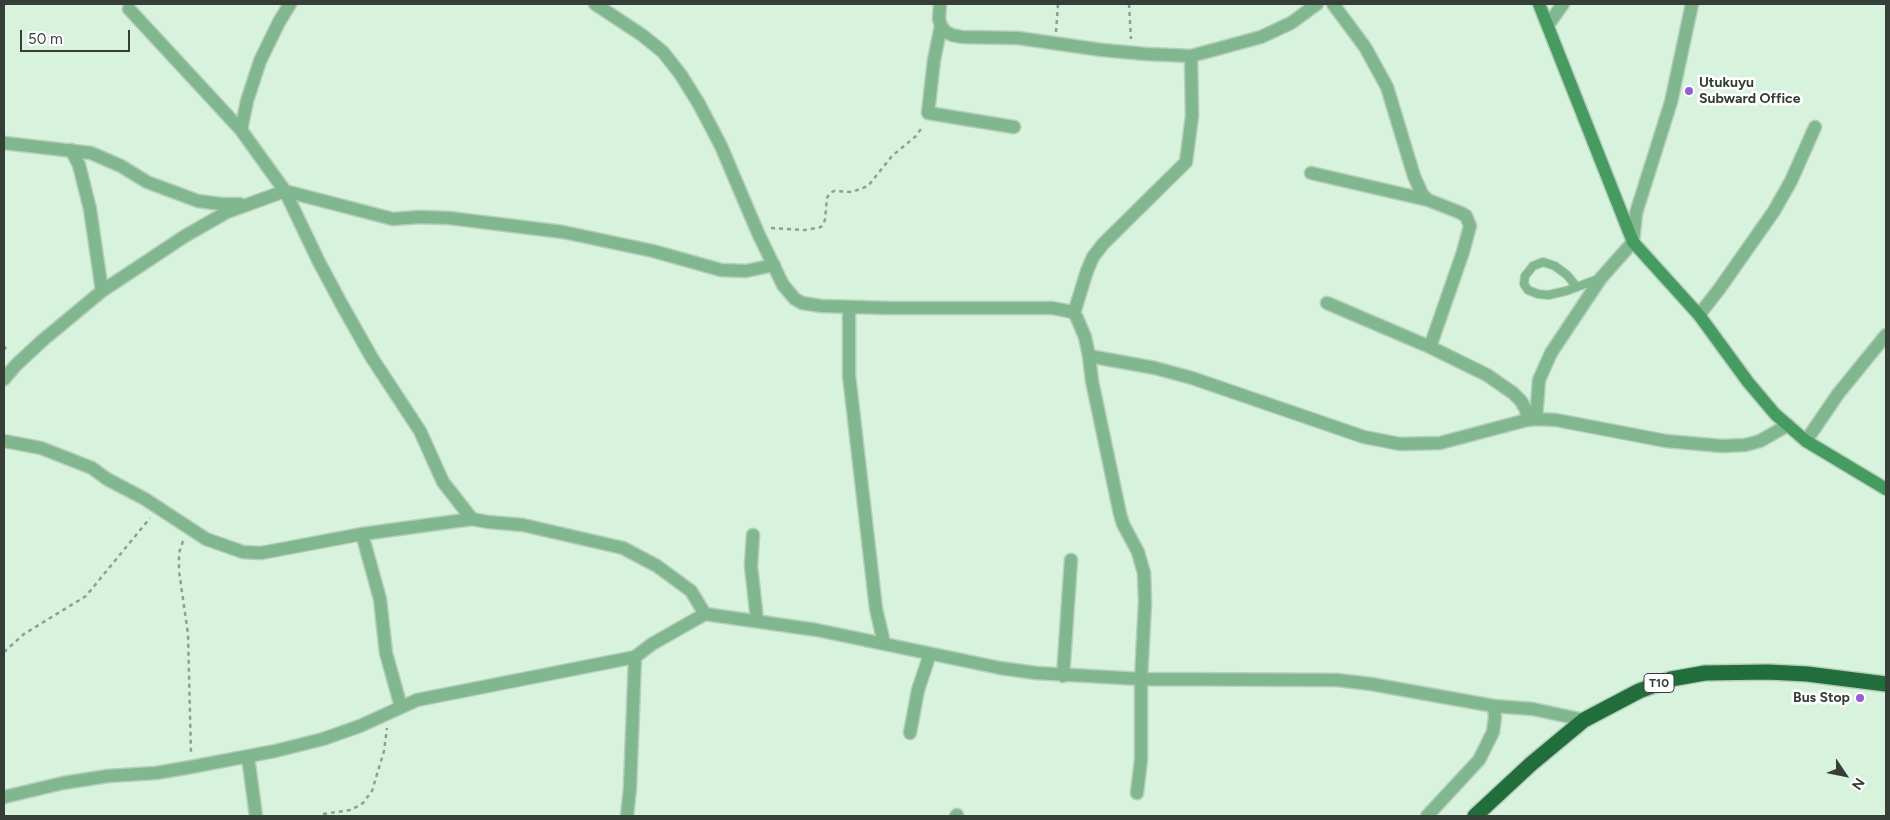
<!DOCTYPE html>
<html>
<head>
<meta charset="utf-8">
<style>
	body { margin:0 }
	#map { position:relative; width:1890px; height:820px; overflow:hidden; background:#d7f2dd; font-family:Figtree,sans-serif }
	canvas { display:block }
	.frame { position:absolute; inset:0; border:5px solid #353f37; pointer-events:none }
	.north { position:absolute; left:1820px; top:750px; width:50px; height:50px; -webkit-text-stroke:4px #fff; paint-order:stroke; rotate:124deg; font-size:14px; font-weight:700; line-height:20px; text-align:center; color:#353f37 }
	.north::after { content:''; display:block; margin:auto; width:18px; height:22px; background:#353f37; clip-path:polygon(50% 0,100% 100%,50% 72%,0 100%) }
	.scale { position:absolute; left:20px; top:30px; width:110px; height:22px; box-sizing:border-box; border:2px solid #353f37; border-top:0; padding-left:6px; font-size:15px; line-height:18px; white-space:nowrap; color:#353f37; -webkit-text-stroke:4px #fff; paint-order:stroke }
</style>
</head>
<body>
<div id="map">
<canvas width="1890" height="820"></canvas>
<div class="frame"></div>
<div class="north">N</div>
<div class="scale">50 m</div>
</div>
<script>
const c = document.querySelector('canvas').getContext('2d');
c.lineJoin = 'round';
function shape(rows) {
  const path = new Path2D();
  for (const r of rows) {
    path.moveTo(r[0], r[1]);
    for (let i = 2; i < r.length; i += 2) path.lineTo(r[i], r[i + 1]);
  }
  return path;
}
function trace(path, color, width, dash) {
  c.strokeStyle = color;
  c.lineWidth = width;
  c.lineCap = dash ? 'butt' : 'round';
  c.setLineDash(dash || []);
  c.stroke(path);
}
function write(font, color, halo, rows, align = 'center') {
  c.font = font + ' Figtree,sans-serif';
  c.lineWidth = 5;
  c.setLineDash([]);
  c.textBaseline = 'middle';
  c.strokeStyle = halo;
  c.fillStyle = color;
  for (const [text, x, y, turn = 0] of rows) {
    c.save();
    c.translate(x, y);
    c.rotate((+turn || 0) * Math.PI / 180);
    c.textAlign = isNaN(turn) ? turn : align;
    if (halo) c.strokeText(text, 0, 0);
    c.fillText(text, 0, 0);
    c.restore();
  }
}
const path = shape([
	[1129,4,1131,39],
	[1056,32,1058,4],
	[771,228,805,230,821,227,825,220,827,198,830,193,834,191,852,192,868,186,892,156,916,136,923,126],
	[4,346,8,353],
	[183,541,179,553,179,571,188,634,191,754],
	[4,652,24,634,86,596,150,518],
	[323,814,351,810,363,803,372,791,384,751,387,728]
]);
const lane = shape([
	[1576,286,1567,275,1555,266,1543,262,1533,266,1525,276,1524,284,1528,290,1538,294,1548,295,1566,291,1601,278]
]);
const street = shape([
	[595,4,642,35,663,52,681,75,699,104,721,146,758,233,783,285,795,299,802,303,821,306,889,308,1052,308,1068,311,1074,313,1077,318,1085,337,1089,356,1092,381,1120,514,1123,524,1138,552,1144,573,1145,602,1141,679,1141,760,1137,793],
	[940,4,939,19,941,26,946,32,952,35,962,37,1018,38,1102,50,1146,54,1191,56,1261,37,1291,23,1317,4],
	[1333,4,1365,47,1387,87,1414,176,1422,194,1428,200,1461,213,1466,216,1470,226,1463,252,1430,347],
	[129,9,241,130,285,191,319,262,342,305,372,358,420,431,443,482,472,519],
	[1548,25,1563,4],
	[941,26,934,60,928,113,1014,127],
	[241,130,247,101,260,61,279,22,290,4],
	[4,143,91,153,121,166,147,182,198,201,221,204,240,204],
	[71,150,79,165,90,209,102,291],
	[1311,173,1428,200],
	[1327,303,1430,347,1487,375,1513,393,1521,401,1526,410,1527,420],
	[849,307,849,375,876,609,884,643],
	[1074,313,1087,271,1093,257,1103,244,1186,162,1192,116,1191,56],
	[1699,315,1720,288,1774,211,1791,181,1815,127],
	[1089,356,1155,368,1192,378,1364,437,1400,444,1440,443,1527,420,1536,419,1556,420,1666,441,1722,446,1745,445,1760,441,1788,425],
	[4,379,16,365,43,340,102,291,185,236,227,212,285,191,393,219,420,217,449,218,563,232,653,251,721,270,746,271,774,265],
	[1536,419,1539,380,1551,353,1601,278,1633,242,1636,213,1671,102,1692,4],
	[4,441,41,448,92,468,107,479,145,499,206,539,243,552,261,553,362,534,472,519,488,522,523,525,623,548,657,566,691,591,705,614],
	[1806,441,1838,394,1886,335],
	[362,534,380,599,386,653,401,707],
	[753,535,751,566,757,620],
	[1063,676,1071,560],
	[910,733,918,690,930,654],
	[248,757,256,816],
	[4,797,63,783,108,776,156,773,191,767,275,751,323,739,360,726,417,700,635,657,652,644,705,614,817,630,1000,668,1036,673,1141,679,1337,680,1371,684,1494,706,1533,709,1584,720],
	[627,816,630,788,635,657],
	[956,816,957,815],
	[1427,816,1479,760,1493,732,1495,717,1494,706]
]);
const secondary = shape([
	[1539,4,1633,242,1699,315,1748,382,1775,414,1806,441,1886,489]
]);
const highway = shape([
	[1475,816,1531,764,1584,720,1639,691,1671,679,1705,673,1768,672,1807,674,1886,684]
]);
const markers = [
	[1689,91,5,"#975bd3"],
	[1860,698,5,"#975bd3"]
];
const shields = [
	[1659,683,30]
];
const shieldNames = [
	["T10",1659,683]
];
const poiNames = [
	["Utukuyu",1699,83],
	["Subward Office",1699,99],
	["Bus Stop",1850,698,"right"]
];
trace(lane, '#b7cebc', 10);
trace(street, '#b7cebc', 15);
trace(secondary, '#b7cebc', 15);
trace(highway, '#b7cebc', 18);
trace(path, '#8da192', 2.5, [4, 4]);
trace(lane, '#81b78e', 8);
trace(street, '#81b78e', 12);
trace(secondary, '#469c60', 12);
trace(highway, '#216e3c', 15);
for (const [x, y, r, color] of markers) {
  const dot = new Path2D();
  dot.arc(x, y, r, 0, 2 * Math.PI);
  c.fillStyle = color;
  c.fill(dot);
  trace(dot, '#fff', 2);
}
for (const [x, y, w] of shields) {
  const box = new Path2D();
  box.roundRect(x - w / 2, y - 9.5, w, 19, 4);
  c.fillStyle = '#fff';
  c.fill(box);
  trace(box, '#353f37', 1);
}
write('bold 12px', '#353f37', null, shieldNames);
write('bold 14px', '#353f37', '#fff', poiNames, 'left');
</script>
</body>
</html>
